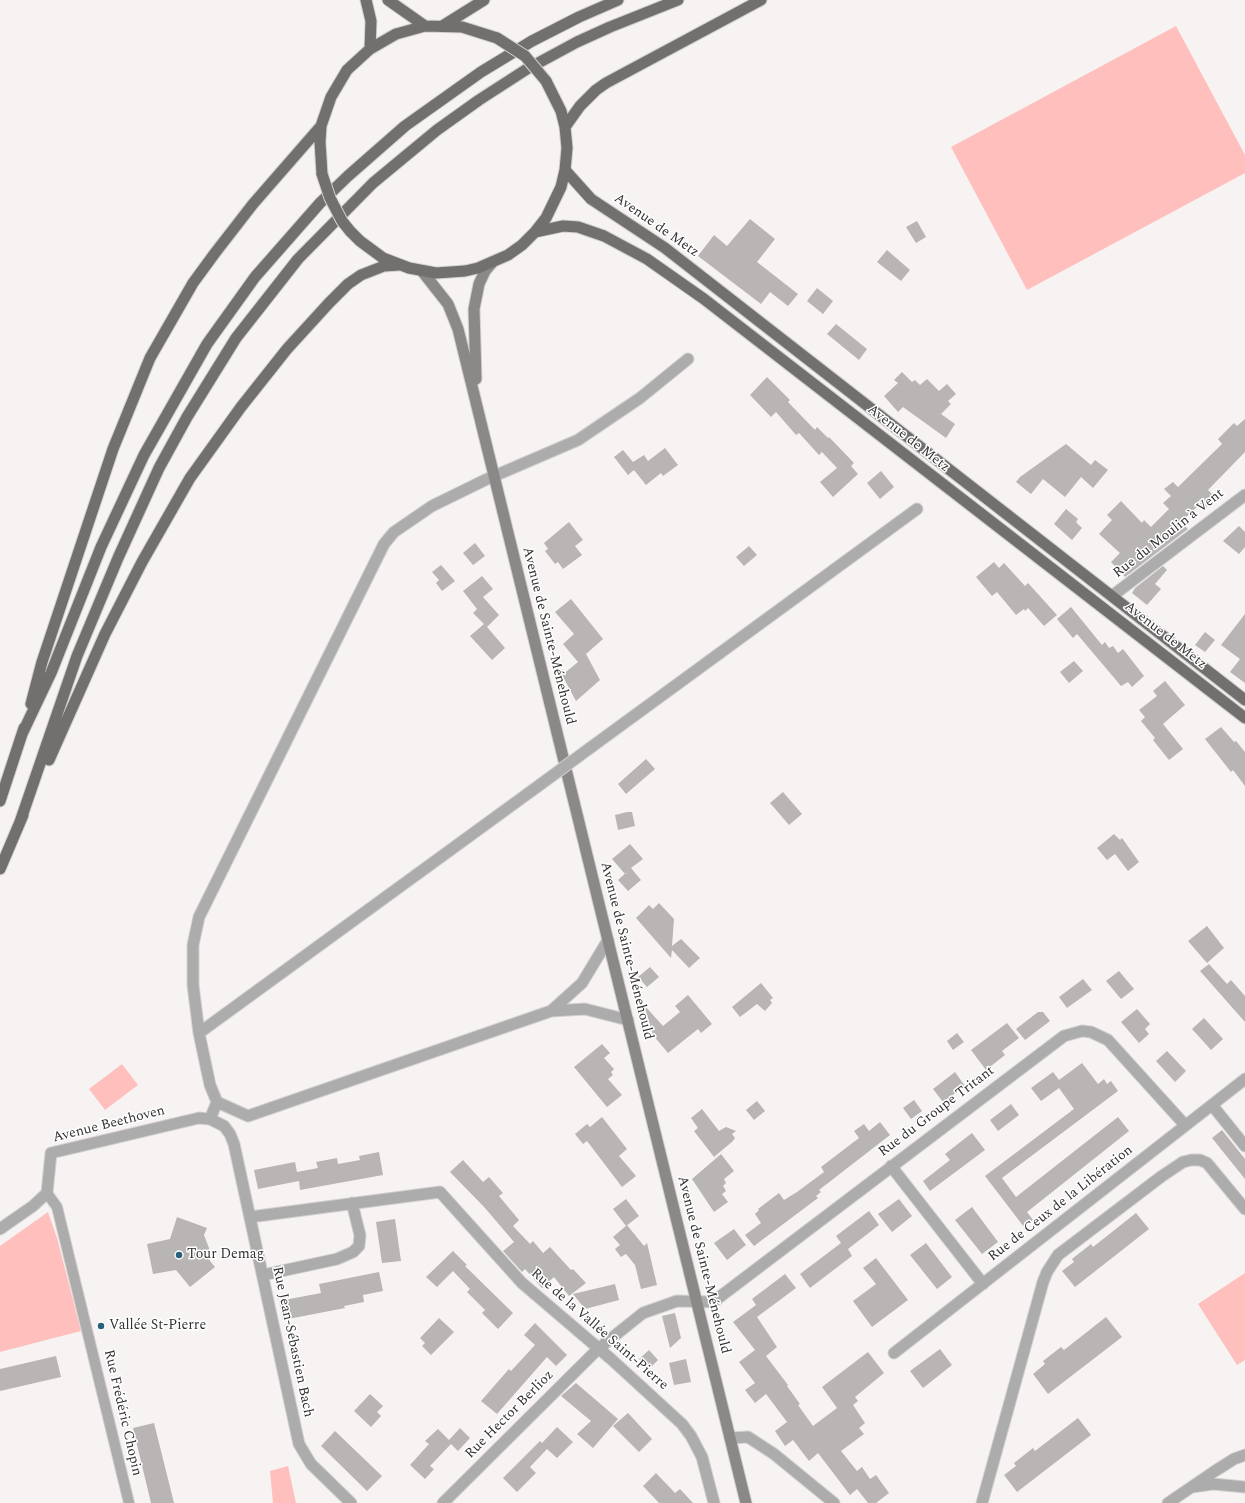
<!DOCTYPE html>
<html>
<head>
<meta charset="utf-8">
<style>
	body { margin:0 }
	canvas { display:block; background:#f7f3f3 }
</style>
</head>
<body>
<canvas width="1245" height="1503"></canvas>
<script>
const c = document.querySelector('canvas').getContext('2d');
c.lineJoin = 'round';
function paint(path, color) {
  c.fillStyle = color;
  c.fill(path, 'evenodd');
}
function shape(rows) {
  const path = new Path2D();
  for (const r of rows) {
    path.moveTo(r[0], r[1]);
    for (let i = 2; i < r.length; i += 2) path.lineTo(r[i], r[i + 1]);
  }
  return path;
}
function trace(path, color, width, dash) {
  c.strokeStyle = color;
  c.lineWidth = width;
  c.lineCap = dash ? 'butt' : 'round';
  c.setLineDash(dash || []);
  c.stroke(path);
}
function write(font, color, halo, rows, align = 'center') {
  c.font = font + ' Spectral,serif';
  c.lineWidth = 3;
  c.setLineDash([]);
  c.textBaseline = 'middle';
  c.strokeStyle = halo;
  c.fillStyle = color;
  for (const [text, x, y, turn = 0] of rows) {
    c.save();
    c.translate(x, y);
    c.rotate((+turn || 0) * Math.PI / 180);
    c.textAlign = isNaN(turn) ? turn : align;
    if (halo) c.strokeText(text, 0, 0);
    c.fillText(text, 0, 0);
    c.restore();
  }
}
const green = shape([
	[1176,26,1245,155,1245,173,1027,290,951,147],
	[122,1064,138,1085,105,1110,89,1089],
	[48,1212,57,1238,81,1331,0,1352,0,1246],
	[1245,1273,1245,1360,1237,1365,1198,1304],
	[288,1466,296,1503,273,1503,270,1471]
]);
const building = shape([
	[750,219,775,239,757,262,798,294,788,306,770,292,761,304,698,256,714,235,727,246],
	[917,221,926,237,916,243,906,227],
	[887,250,910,270,901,281,877,262],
	[817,288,833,301,823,314,807,301],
	[836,324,867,349,859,360,827,334],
	[902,372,912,382,915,380,920,385,927,379,939,391,947,384,956,394,948,401,951,404,941,414,955,424,946,438,903,407,898,412,884,396,898,383,894,380],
	[767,377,790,400,788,402,815,430,817,427,828,438,829,437,854,463,851,466,858,474,833,497,820,482,837,468,822,452,819,455,799,433,796,435,776,412,771,417,750,395],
	[1245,419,1245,452,1208,490,1216,498,1203,510,1199,505,1181,522,1188,529,1125,577,1111,562,1120,553,1099,534,1112,520,1107,515,1121,501,1142,523,1144,520,1151,527,1169,509,1163,503,1171,496,1164,489,1173,482,1178,487,1222,444,1218,439,1234,423,1237,426],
	[1066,444,1091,465,1095,460,1108,470,1093,488,1081,477,1065,497,1043,479,1031,494,1016,482,1020,477],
	[665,448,678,465,663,476,661,473,646,485,634,470,628,475,614,457,623,450,633,462,644,455,648,461],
	[881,471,894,487,880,499,867,483],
	[1066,509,1078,519,1076,522,1082,528,1072,540,1054,524],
	[569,522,583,540,575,546,582,555,563,569,558,562,555,564,545,551,548,549,544,543],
	[1239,526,1245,532,1245,547,1239,554,1223,541],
	[475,543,485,556,473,565,463,553],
	[749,546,757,555,744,566,736,557],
	[994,562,999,568,1004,563,1025,586,1028,583,1057,615,1044,626,1028,608,1025,611,1024,609,1016,615,997,592,992,596,976,577],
	[441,565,455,581,442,591,436,583,439,580,432,572],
	[1163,566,1167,570,1155,584,1161,589,1147,605,1132,593,1135,588],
	[482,576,493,589,483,597,499,615,487,627,505,648,492,660,470,636,484,624,473,613,477,609,463,591],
	[571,599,603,639,586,654,600,680,576,701,562,675,578,662,563,644,574,634,555,612],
	[1071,607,1102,645,1105,642,1109,648,1113,646,1118,653,1123,649,1144,676,1132,687,1128,682,1121,686,1077,634,1073,638,1057,619],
	[1245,614,1245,683,1230,672,1240,659,1221,645],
	[1205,632,1215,640,1205,652,1195,645],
	[1074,661,1083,671,1069,683,1060,672],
	[1165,681,1185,705,1163,724,1183,749,1169,760,1153,740,1155,738,1141,721,1145,717,1139,710,1157,696,1153,691],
	[1221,727,1234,742,1236,741,1245,752,1245,786,1233,770,1231,772,1205,739],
	[646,759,655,769,626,794,618,784],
	[783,792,802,814,789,825,770,803],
	[627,812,632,812,635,826,618,830,615,815],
	[1114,834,1120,840,1122,838,1139,862,1128,871,1115,854,1107,860,1097,848],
	[630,844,643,859,631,868,641,880,628,891,618,880,628,871,625,874,612,859],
	[659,903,674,919,672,946,681,939,700,958,689,968,672,950,671,958,636,918,649,905,653,909],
	[1207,926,1224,948,1207,963,1188,941],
	[1209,964,1227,984,1231,980,1245,996,1245,1022,1200,971],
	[650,967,659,977,647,987,638,977],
	[1119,971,1134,989,1121,999,1106,981],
	[1083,979,1092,990,1067,1008,1059,997],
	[761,983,773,998,770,1000,772,1003,765,1011,757,1004,740,1017,732,1007],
	[688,995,712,1024,701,1033,698,1029,668,1053,653,1035,644,1005,663,1026,680,1012,675,1006],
	[1137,1009,1150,1024,1145,1029,1149,1034,1139,1043,1121,1022],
	[1038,1012,1043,1012,1050,1021,1025,1040,1016,1029],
	[1204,1018,1223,1039,1211,1050,1192,1029],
	[1007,1023,1019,1038,1002,1051,1005,1055,986,1070,971,1050],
	[957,1033,964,1042,953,1050,947,1041],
	[602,1044,610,1053,604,1058,614,1069,611,1072,613,1075,608,1079,622,1095,607,1107,574,1067],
	[1167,1051,1186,1071,1175,1082,1156,1061],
	[1082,1063,1098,1084,1104,1079,1107,1084,1111,1081,1118,1091,1002,1178,1016,1197,1118,1117,1129,1131,1027,1212,1033,1220,1024,1227,985,1176,1074,1109,1059,1088,1041,1101,1031,1088,1053,1072,1059,1080],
	[955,1072,965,1086,943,1102,933,1089],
	[914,1100,922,1111,911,1119,903,1108],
	[757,1101,765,1111,754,1120,746,1110],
	[1011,1104,1019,1115,998,1131,990,1120],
	[702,1109,719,1131,726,1127,736,1131,732,1134,735,1138,733,1141,714,1157,694,1131,698,1128,691,1118],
	[602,1117,627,1149,619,1156,636,1176,622,1187,587,1141,583,1144,575,1134,587,1124,590,1127],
	[880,1122,890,1135,819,1190,821,1192,816,1196,818,1198,754,1246,745,1235,761,1223,755,1214,759,1210,758,1209,779,1193,784,1200,797,1192,824,1172,821,1167,859,1138,854,1131,864,1124,869,1131],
	[1222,1130,1245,1159,1245,1179,1212,1138],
	[972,1133,985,1150,930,1191,923,1181,950,1160,945,1154],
	[379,1152,383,1175,300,1190,299,1181,258,1189,254,1170,295,1162,297,1172,318,1168,316,1162,337,1158,338,1164,360,1160,359,1156],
	[721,1154,734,1171,724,1179,726,1183,723,1186,726,1191,722,1194,728,1202,714,1212,692,1179],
	[463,1160,483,1182,489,1177,503,1193,499,1196,519,1220,513,1226,530,1244,533,1241,543,1253,550,1247,571,1270,573,1269,586,1283,569,1296,554,1277,542,1288,525,1269,522,1272,503,1251,514,1242,485,1208,450,1172],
	[626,1199,639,1216,626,1226,613,1209],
	[899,1199,912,1216,892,1232,878,1214],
	[972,1207,998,1242,982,1254,955,1220],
	[869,1211,879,1225,848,1249,852,1256,810,1288,800,1274,841,1243,836,1236],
	[1136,1213,1149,1229,1075,1287,1062,1271,1074,1262,1072,1259,1091,1244,1093,1247],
	[177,1217,207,1228,204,1235,209,1248,210,1261,215,1267,190,1287,176,1270,153,1274,147,1244,170,1239],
	[395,1219,401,1261,382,1263,376,1222],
	[627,1225,644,1246,647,1243,657,1285,641,1289,635,1265,626,1254,621,1257,615,1249,620,1245,613,1237],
	[734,1229,746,1245,727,1260,714,1243],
	[926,1243,952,1277,937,1289,910,1255],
	[453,1251,467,1265,465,1266,513,1313,498,1329,482,1313,485,1310,467,1292,470,1289,453,1271,437,1287,426,1277],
	[876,1258,908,1300,872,1327,853,1301,876,1284,863,1268],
	[379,1272,383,1291,363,1295,364,1302,344,1306,345,1308,283,1320,279,1301,321,1293,319,1284],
	[785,1274,796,1288,757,1317,777,1347,766,1356,788,1385,787,1386,800,1404,798,1405,813,1426,837,1408,822,1387,868,1352,884,1373,855,1397,858,1401,853,1405,865,1423,859,1428,864,1434,841,1451,857,1471,862,1467,870,1479,876,1475,889,1493,876,1503,868,1503,857,1489,850,1495,818,1453,809,1461,793,1440,785,1446,775,1431,787,1422,766,1394,755,1403,745,1390,755,1383,739,1362,755,1350,733,1322,756,1305,752,1299],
	[615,1284,619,1300,585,1309,573,1294],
	[675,1313,681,1338,670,1348,662,1316],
	[1106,1317,1122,1337,1048,1394,1033,1374,1045,1364,1043,1361,1061,1347,1064,1350],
	[439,1318,454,1332,431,1355,422,1346,425,1343,420,1338],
	[535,1323,567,1355,556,1366,547,1357,497,1414,481,1401,509,1369,511,1371,535,1345,524,1335],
	[940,1349,952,1365,923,1388,910,1371],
	[649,1350,658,1360,649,1369,639,1359],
	[56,1356,61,1377,0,1391,0,1369],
	[686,1359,691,1382,674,1385,669,1363],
	[576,1383,618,1419,593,1448,577,1434,591,1421,561,1396],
	[370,1394,383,1406,377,1412,381,1416,371,1427,354,1411],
	[628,1413,652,1439,639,1452,613,1426],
	[1078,1418,1091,1435,1017,1492,1004,1475,1016,1466,1014,1463,1033,1448,1035,1451],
	[154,1423,174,1503,151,1503,133,1428],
	[557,1427,573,1442,557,1458,547,1449,530,1467,536,1473,517,1492,503,1478,540,1441,542,1443],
	[460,1428,470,1438,458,1451,451,1444,430,1466,434,1469,425,1479,410,1465,429,1444,425,1441,438,1429,449,1440],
	[335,1431,382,1476,367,1491,321,1446],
	[656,1473,675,1493,680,1489,693,1503,659,1503,643,1486]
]);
const pedestrian = shape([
	[47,1193,57,1207,129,1503]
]);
const minor = shape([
	[1112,596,1245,495],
	[590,748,917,509],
	[551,1011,582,983,608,940],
	[199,1033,541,784],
	[217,1102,210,1085,199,1033,193,985,193,945,199,917,384,544,394,532,432,506,485,480,578,440,640,398,688,359],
	[1212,1105,1245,1146],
	[210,1119,217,1102,248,1116,551,1011,585,1009,628,1020],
	[891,1166,983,1284],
	[250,1217,440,1192,522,1283,611,1359,682,1424,691,1436,702,1457,714,1503],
	[0,1229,33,1206,47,1193,51,1153,199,1118,210,1119,224,1126,230,1134,234,1144,299,1444,311,1464,351,1503],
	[263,1275,337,1259,353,1252,359,1246,360,1235,352,1203],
	[894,1353,1245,1079],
	[730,1438,748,1437,774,1454,834,1503],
	[1192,1487,1213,1484,1245,1487],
	[443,1503,598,1349,643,1313,677,1301,713,1302,1064,1036,1082,1031,1091,1032,1108,1040,1185,1125],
	[982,1503,1043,1282,1047,1272,1058,1255,1162,1176,1183,1162,1191,1160,1200,1160,1207,1163,1245,1209],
	[1168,1503,1215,1471,1234,1459,1245,1455]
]);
const secondary = shape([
	[422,271,448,304,458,329,746,1503],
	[476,379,474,309,479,284,485,271,492,263]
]);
const primary = shape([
	[366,0,371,21,370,49],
	[388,0,425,26],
	[444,25,484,0],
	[565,127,580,106,596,90,606,83,761,0],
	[565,170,591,199,665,248,1245,700],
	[322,174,320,142,321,126,331,97,347,70,370,49,396,34,425,26,462,27,497,38],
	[350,231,360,241,383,258,409,268,436,273,465,271,478,268,508,255,522,245,535,232,546,218,561,187,565,170,567,148,565,127,561,111,546,81],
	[535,232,563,226,578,227,604,236,647,259,704,299,1245,718],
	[31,704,42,662,113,449,150,358,193,283,215,253,253,204,321,126],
	[22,734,51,673,101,547,144,455,207,344,255,277,320,203,348,176,405,126,481,72,532,41,579,17,618,0],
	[49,760,105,634,142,562,190,478,241,407,287,349,329,303,348,284,361,275,384,266,399,265],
	[0,801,24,728],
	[20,822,77,656,118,558,159,468,187,417,236,338,298,259,373,183,437,130,479,100,527,69,577,42,610,27,678,0],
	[0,869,23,815]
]);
const minorBridge = shape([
	[541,784,590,748]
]);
const primaryBridge = shape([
	[497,38,525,56,546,81],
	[322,174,330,198,342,221,350,231]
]);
const markers = [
	[179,1255,4,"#28617a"],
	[101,1326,4,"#28617a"]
];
const streetNames = [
	["Avenue de Metz",656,226,35],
	["Avenue de Metz",908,439,38],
	["Rue du Moulin à Vent",1169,534,-38],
	["Avenue de Sainte-Ménehould",548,636,76],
	["Avenue de Metz",1165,636,38],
	["Avenue de Sainte-Ménehould",626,951,76],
	["Rue du Groupe Tritant",937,1112,-37],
	["Avenue Beethoven",109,1125,-14],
	["Rue de Ceux de la Libération",1061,1204,-38],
	["Avenue de Sainte-Ménehould",703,1265,76],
	["Rue de la Vallée Saint-Pierre",599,1330,41],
	["Rue Jean-Sébastien Bach",292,1342,78],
	["Rue Frédéric Chopin",122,1413,77],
	["Rue Hector Berlioz",510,1415,-45]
];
const poiNames = [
	["Tour Demag",187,1255],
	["Vallée St-Pierre",109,1326]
];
paint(green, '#febfbd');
paint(building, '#b8b5b4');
trace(pedestrian, '#d4d0d0', 12);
trace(minor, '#d4d0d0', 13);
trace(secondary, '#d4d0d0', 13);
trace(primary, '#d4d0d0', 13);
trace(pedestrian, '#adacac', 10);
trace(minor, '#adacac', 11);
trace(secondary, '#8b8888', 11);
trace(primary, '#726f6f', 11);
trace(minorBridge, '#d4d0d0', 13, []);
trace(primaryBridge, '#d4d0d0', 13, []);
trace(minorBridge, '#adacac', 11);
trace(primaryBridge, '#726f6f', 11);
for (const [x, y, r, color] of markers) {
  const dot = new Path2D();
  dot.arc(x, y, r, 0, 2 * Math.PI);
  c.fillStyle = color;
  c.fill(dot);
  trace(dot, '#fff', 1.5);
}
write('14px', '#333232', '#fff', streetNames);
write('14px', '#333232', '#fff', poiNames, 'left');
</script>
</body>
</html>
